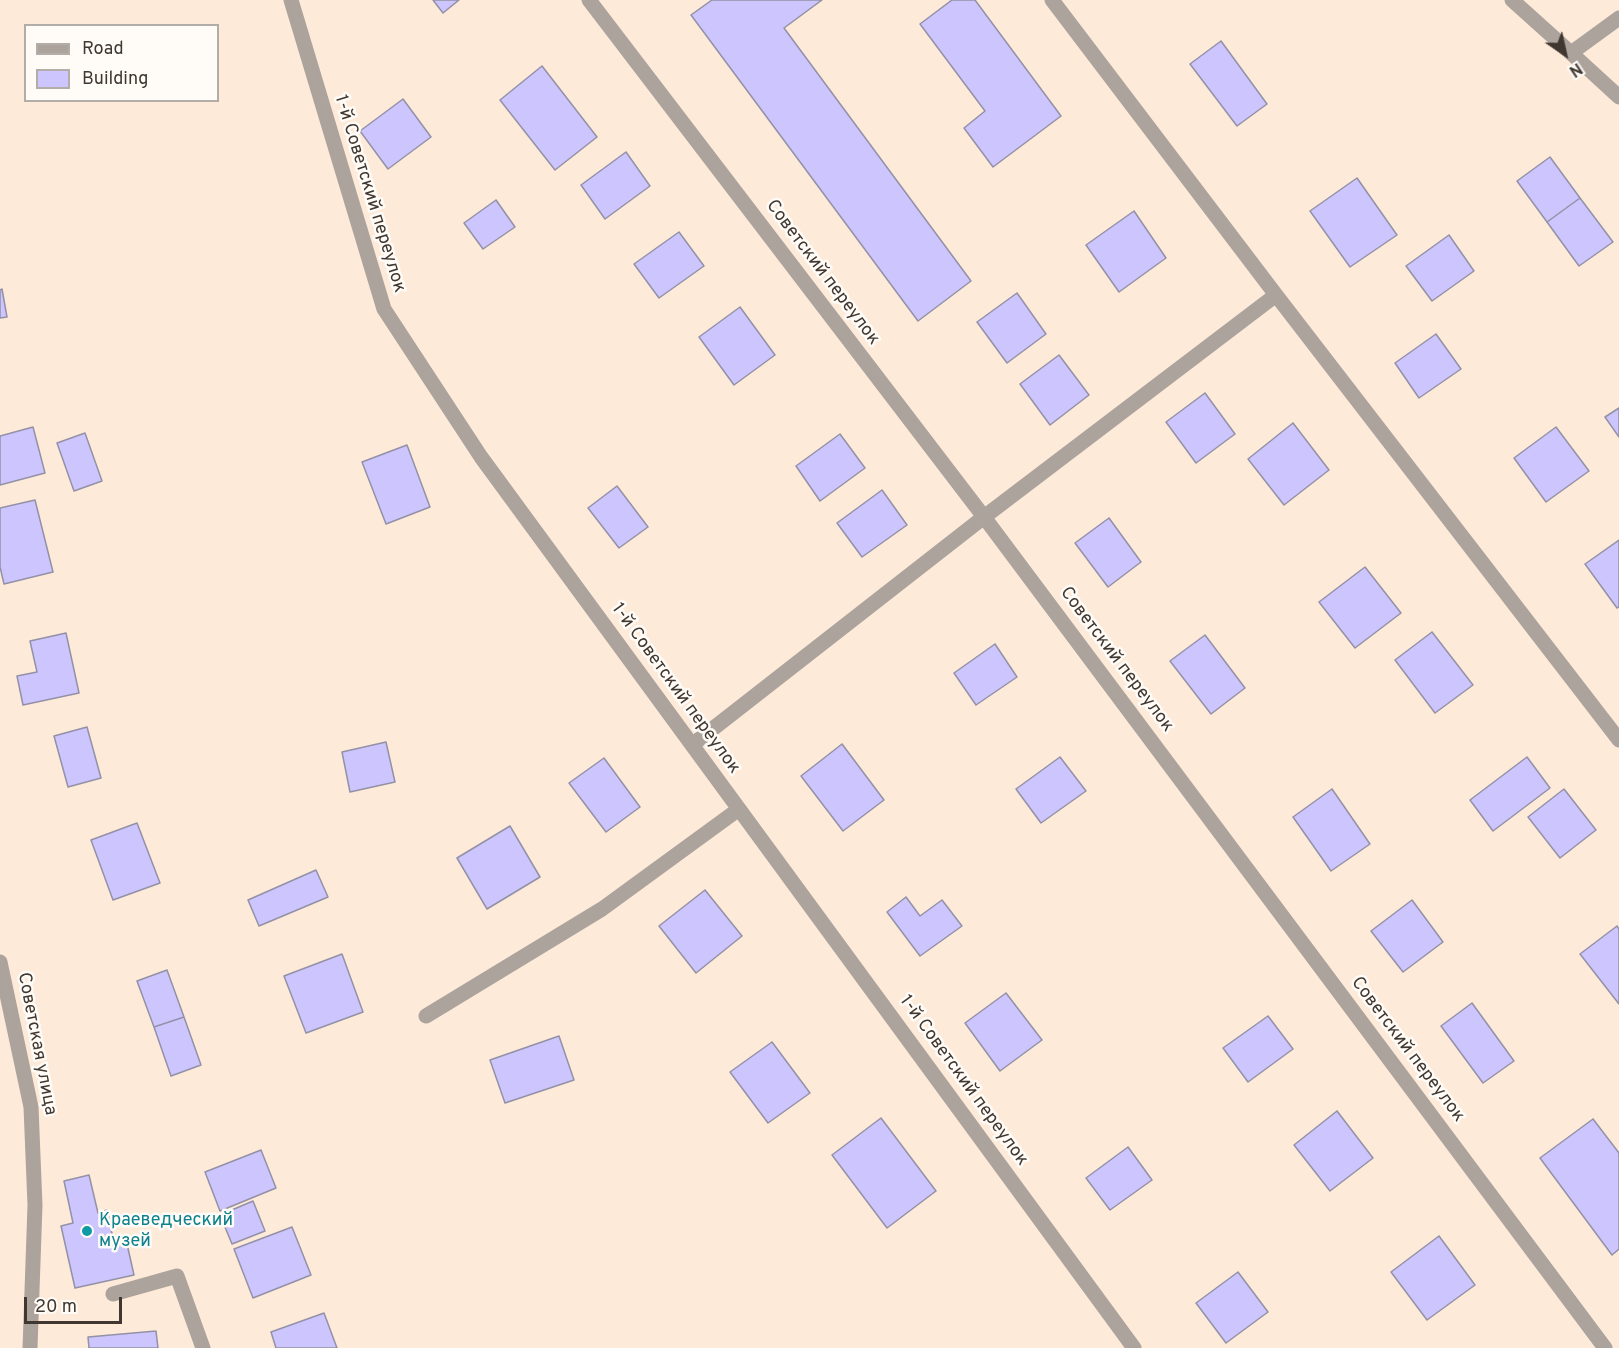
<!DOCTYPE html>
<html>
<head>
<meta charset="utf-8">
<style>
	body { margin:0 }
	#map { position:relative; width:1619px; height:1348px; overflow:hidden; background:#feead9; font-family:Overpass,sans-serif }
	canvas { display:block }
	.legend { position:absolute; left:24px; top:24px; width:195px; height:78px; box-sizing:border-box; background:#fffbf7; border:2px solid #b2ada7; margin:0; padding:8px 10px; list-style:none; font-size:18px; color:#3f3730 }
	.legend li { display:flex; align-items:center; gap:12px; height:30px }
	.legend b { width:30px; border:2px solid #b2ada7 }
	.north { position:absolute; left:1535px; top:24px; width:60px; height:60px; -webkit-text-stroke:4px #fffbf7; paint-order:stroke; rotate:146deg; font-size:16px; font-weight:700; line-height:24px; text-align:center; color:#3f3730 }
	.north::after { content:''; display:block; margin:auto; width:21px; height:27px; background:#3f3730; clip-path:polygon(50% 0,100% 100%,50% 72%,0 100%) }
	.scale { position:absolute; left:24px; top:1297px; width:98px; height:27px; box-sizing:border-box; border:3px solid #3f3730; border-top:0; padding-left:8px; font-size:18px; line-height:21px; white-space:nowrap; color:#3f3730; -webkit-text-stroke:4px #fffbf7; paint-order:stroke }
</style>
</head>
<body>
<div id="map">
<canvas width="1619" height="1348"></canvas>
<ul class="legend">
<li><b style="height:8px;background:#aba39c"></b>Road</li>
<li><b style="height:16px;background:#cdc5fe"></b>Building</li>
</ul>
<div class="north">N</div>
<div class="scale">20 m</div>
</div>
<script>
const c = document.querySelector('canvas').getContext('2d');
c.lineJoin = 'round';
function paint(path, color) {
  c.fillStyle = color;
  c.fill(path, 'evenodd');
}
function shape(rows) {
  const path = new Path2D();
  for (const r of rows) {
    path.moveTo(r[0], r[1]);
    for (let i = 2; i < r.length; i += 2) path.lineTo(r[i], r[i + 1]);
  }
  return path;
}
function trace(path, color, width, dash) {
  c.strokeStyle = color;
  c.lineWidth = width;
  c.lineCap = dash ? 'butt' : 'round';
  c.setLineDash(dash || []);
  c.stroke(path);
}
function write(font, color, halo, rows, align = 'center') {
  c.font = font + ' Overpass,sans-serif';
  c.lineWidth = 5;
  c.setLineDash([]);
  c.textBaseline = 'middle';
  c.strokeStyle = halo;
  c.fillStyle = color;
  for (const [text, x, y, turn = 0] of rows) {
    c.save();
    c.translate(x, y);
    c.rotate((+turn || 0) * Math.PI / 180);
    c.textAlign = isNaN(turn) ? turn : align;
    if (halo) c.strokeText(text, 0, 0);
    c.fillText(text, 0, 0);
    c.restore();
  }
}
const building = shape([
	[433,0,459,0,443,13,433,0],
	[712,0,822,0,784,28,971,281,918,321,691,15,712,0],
	[952,0,975,0,1061,116,993,167,964,128,985,111,920,24,952,0],
	[1221,41,1267,104,1237,126,1190,64,1221,41],
	[542,66,597,137,555,170,500,100,542,66],
	[403,99,431,137,388,169,360,131,403,99],
	[626,152,650,186,605,219,581,185,626,152],
	[1550,157,1580,198,1547,222,1517,181,1550,157],
	[1357,178,1397,235,1350,267,1310,211,1357,178],
	[1580,198,1613,242,1579,266,1547,222,1580,198],
	[496,200,515,227,483,249,464,223,496,200],
	[1134,211,1166,258,1119,292,1086,245,1134,211],
	[679,232,704,266,659,298,634,264,679,232],
	[1449,235,1474,271,1432,301,1406,266,1449,235],
	[2,289,7,317,0,318,0,290,2,289],
	[1017,293,1046,334,1007,363,977,322,1017,293],
	[740,307,775,355,734,385,699,337,740,307],
	[1436,334,1461,369,1419,398,1395,363,1436,334],
	[1059,355,1089,395,1050,425,1020,384,1059,355],
	[1205,393,1235,434,1196,463,1166,422,1205,393],
	[1619,408,1619,437,1605,417,1619,408],
	[1293,423,1329,470,1284,505,1248,459,1293,423],
	[33,427,45,473,0,485,0,436,33,427],
	[1556,427,1589,471,1546,502,1514,458,1556,427],
	[85,433,102,481,74,491,57,443,85,433],
	[840,434,865,468,820,501,796,466,840,434],
	[407,445,430,507,386,524,362,462,407,445],
	[617,486,648,527,619,548,588,508,617,486],
	[882,490,907,525,862,557,837,523,882,490],
	[35,500,53,572,4,584,0,567,0,508,35,500],
	[1109,518,1141,562,1108,587,1075,543,1109,518],
	[1619,540,1619,607,1617,608,1585,564,1619,540],
	[1365,567,1401,613,1355,648,1319,602,1365,567],
	[1432,632,1473,685,1435,713,1395,660,1432,632],
	[66,633,79,693,23,705,17,676,37,672,30,641,66,633],
	[1205,635,1245,688,1211,714,1170,661,1205,635],
	[995,644,1017,677,976,705,954,673,995,644],
	[87,727,101,778,68,787,54,736,87,727],
	[386,742,395,782,350,792,342,752,386,742],
	[842,744,884,800,843,831,801,776,842,744],
	[1060,757,1086,791,1041,823,1016,789,1060,757],
	[1527,757,1550,788,1493,831,1470,800,1527,757],
	[604,758,640,807,606,832,569,783,604,758],
	[1332,789,1370,844,1331,871,1293,817,1332,789],
	[1564,789,1596,830,1560,858,1528,817,1564,789],
	[137,823,160,883,113,900,91,840,137,823],
	[510,826,540,877,487,909,457,858,510,826],
	[316,870,328,897,259,926,248,900,316,870],
	[705,890,742,936,696,973,659,926,705,890],
	[906,897,920,916,942,900,962,926,920,956,887,912,906,897],
	[1412,900,1443,942,1403,972,1371,931,1412,900],
	[1617,926,1619,929,1619,1004,1580,954,1617,926],
	[342,954,363,1012,306,1033,284,976,342,954],
	[167,970,184,1017,154,1027,137,981,167,970],
	[1006,993,1042,1040,1000,1071,965,1023,1006,993],
	[1472,1003,1514,1061,1483,1083,1441,1026,1472,1003],
	[1268,1016,1293,1049,1248,1082,1223,1048,1268,1016],
	[184,1017,201,1065,171,1076,154,1027,184,1017],
	[559,1036,574,1080,505,1103,490,1060,559,1036],
	[772,1042,810,1093,768,1123,730,1072,772,1042],
	[1337,1111,1373,1158,1330,1191,1294,1145,1337,1111],
	[881,1118,936,1191,887,1228,832,1155,881,1118],
	[1593,1119,1619,1153,1619,1249,1612,1255,1540,1158,1593,1119],
	[1128,1147,1152,1180,1110,1210,1086,1178,1128,1147],
	[261,1150,276,1188,220,1211,205,1172,261,1150],
	[89,1175,98,1213,107,1210,113,1238,125,1235,134,1275,75,1288,61,1226,73,1223,64,1181,89,1175],
	[253,1201,265,1231,232,1244,220,1215,253,1201],
	[292,1227,311,1275,253,1298,234,1249,292,1227],
	[1439,1236,1475,1285,1427,1320,1391,1272,1439,1236],
	[1238,1272,1268,1312,1226,1343,1196,1303,1238,1272],
	[324,1313,337,1348,276,1348,271,1332,324,1313],
	[156,1331,158,1348,89,1348,88,1337,156,1331]
]);
const minor = shape([
	[291,0,384,309,481,457,1134,1348],
	[589,0,984,517,1605,1348],
	[1052,0,1276,295,1619,740],
	[1512,0,1571,53],
	[1619,18,1571,53,1619,97],
	[692,745,984,517,1276,295],
	[0,962,31,1107,35,1205,30,1348],
	[426,1016,602,909,739,809],
	[113,1294,177,1276,203,1348]
]);
const markers = [
	[87,1231,6,"#0f9aa8"]
];
const streetNames = [
	["1-й Советский переулок",369,194,73],
	["Советский переулок",822,273,53],
	["Советский переулок",1116,660,53],
	["1-й Советский переулок",675,689,54],
	["Советская улица",36,1044,79],
	["Советский переулок",1407,1050,53],
	["1-й Советский переулок",963,1081,54]
];
const cultureNames = [
	["Краеведческий",99,1221],
	["музей",99,1242]
];
paint(building, '#cdc5fe');
trace(building, '#9391a6', 1.5);
trace(minor, '#aba39c', 15);
for (const [x, y, r, color] of markers) {
  const dot = new Path2D();
  dot.arc(x, y, r, 0, 2 * Math.PI);
  c.fillStyle = color;
  c.fill(dot);
  trace(dot, '#fffbf7', 2);
}
write('18px', '#3f3730', '#fffbf7', streetNames);
write('18px', '#0d838f', '#fffbf7', cultureNames, 'left');
</script>
</body>
</html>
